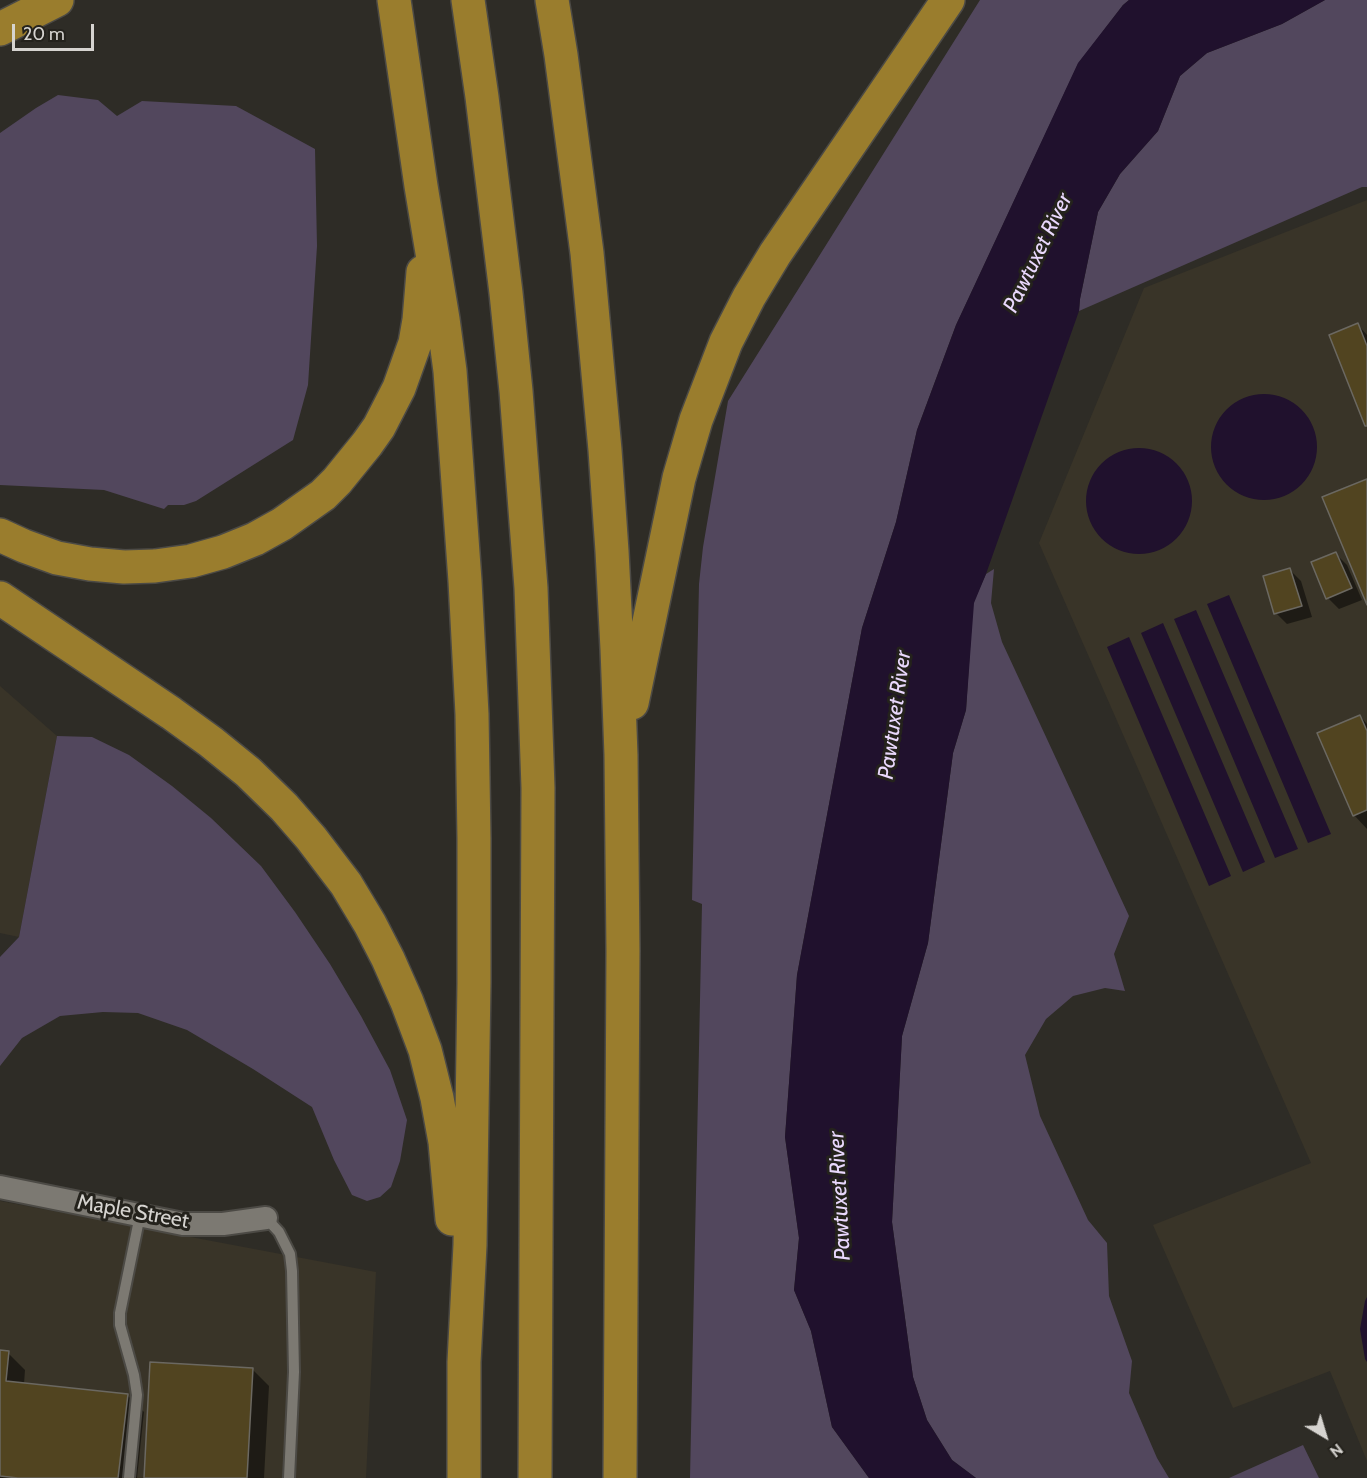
<!DOCTYPE html>
<html>
<head>
<meta charset="utf-8">
<style>
	body { margin:0 }
	#map { position:relative; width:1367px; height:1478px; overflow:hidden; background:#2e2c26; font-family:Cabin,sans-serif }
	canvas { display:block }
	.north { position:absolute; left:1295px; top:1406px; width:60px; height:60px; -webkit-text-stroke:4px #24221c; paint-order:stroke; rotate:142deg; font-size:16px; font-weight:700; line-height:24px; text-align:center; color:#d6d4d0 }
	.north::after { content:''; display:block; margin:auto; width:21px; height:27px; background:#d6d4d0; clip-path:polygon(50% 0,100% 100%,50% 72%,0 100%) }
	.scale { position:absolute; left:12px; top:24px; width:82px; height:27px; box-sizing:border-box; border:3px solid #d6d4d0; border-top:0; padding-left:8px; font-size:18px; line-height:21px; white-space:nowrap; color:#d6d4d0; -webkit-text-stroke:4px #24221c; paint-order:stroke }
</style>
</head>
<body>
<div id="map">
<canvas width="1367" height="1478"></canvas>
<div class="north">N</div>
<div class="scale">20 m</div>
</div>
<script>
const c = document.querySelector('canvas').getContext('2d');
c.lineJoin = 'round';
function paint(path, color) {
  c.fillStyle = color;
  c.fill(path, 'evenodd');
}
function shape(rows) {
  const path = new Path2D();
  for (const r of rows) {
    if (r.length === 3) {
      path.moveTo(r[0] + r[2], r[1]);
      path.arc(r[0], r[1], r[2], 0, 2 * Math.PI);
      continue;
    }
    path.moveTo(r[0], r[1]);
    for (let i = 2; i < r.length; i += 2) path.lineTo(r[i], r[i + 1]);
  }
  return path;
}
function trace(path, color, width, dash) {
  c.strokeStyle = color;
  c.lineWidth = width;
  c.lineCap = dash ? 'butt' : 'round';
  c.setLineDash(dash || []);
  c.stroke(path);
}
function write(font, color, halo, rows, align = 'center') {
  c.font = font + ' Cabin,sans-serif';
  c.lineWidth = 6;
  c.setLineDash([]);
  c.textBaseline = 'middle';
  c.strokeStyle = halo;
  c.fillStyle = color;
  for (const [text, x, y, turn = 0] of rows) {
    c.save();
    c.translate(x, y);
    c.rotate((+turn || 0) * Math.PI / 180);
    c.textAlign = isNaN(turn) ? turn : align;
    if (halo) c.strokeText(text, 0, 0);
    c.fillText(text, 0, 0);
    c.restore();
  }
}
const built = shape([
	[1367,200,1367,1461,1330,1371,1233,1408,1153,1225,1311,1163,1039,543,1144,288],
	[0,686,57,736,19,937,0,933],
	[0,1201,376,1272,366,1478,0,1478]
]);
const green = shape([
	[980,0,1129,0,1123,5,1078,64,956,325,917,430,896,522,862,628,797,975,785,1137,799,1238,794,1290,811,1331,832,1427,869,1478,690,1478,702,904,692,900,699,584,703,547,728,401],
	[1325,0,1367,0,1367,187,1362,187,1079,311,1080,299,1098,212,1120,174,1158,131,1180,76,1207,53,1282,24],
	[58,95,98,100,117,116,142,101,236,106,315,149,317,246,308,385,293,440,196,501,184,505,168,505,164,509,104,490,0,485,0,133,36,108],
	[994,569,991,603,1002,642,1129,916,1114,954,1125,991,1105,988,1073,996,1046,1019,1025,1055,1040,1116,1088,1220,1107,1243,1109,1296,1132,1361,1129,1393,1157,1458,1169,1478,976,1478,952,1460,927,1420,913,1377,892,1222,902,1036,928,943,953,753,966,710,973,603,986,574],
	[57,736,92,737,129,755,172,786,211,818,261,866,295,912,330,964,361,1016,390,1070,407,1120,400,1161,391,1187,380,1197,367,1201,352,1195,334,1160,312,1107,253,1069,187,1030,138,1013,103,1012,60,1016,22,1038,0,1066,0,957,19,937],
	[1303,1445,1319,1478,1229,1478]
]);
const water = shape([
	[1129,0,1325,0,1282,24,1207,53,1180,76,1158,131,1120,174,1098,212,1080,299,1079,311,986,574,974,603,966,710,953,753,928,943,902,1036,892,1222,913,1377,927,1420,952,1460,976,1478,869,1478,832,1427,811,1331,794,1290,799,1238,785,1137,797,975,862,628,896,522,917,430,956,325,1078,63,1123,5],
	[1264,447,53],
	[1139,501,53],
	[1229,595,1331,834,1308,843,1207,604],
	[1196,610,1298,849,1275,858,1174,619],
	[1163,623,1265,862,1243,872,1141,633],
	[1129,637,1231,876,1209,886,1107,647],
	[1367,1297,1367,1362,1365,1359,1360,1329,1365,1301]
]);
const shadow = shape([
	[1358,325,1367,335,1367,426],
	[1335,553,1347,565,1362,600,1339,609,1328,598],
	[1290,570,1301,581,1312,617,1287,624,1276,613],
	[1360,716,1367,724,1367,829,1354,815],
	[0,1352,8,1353,25,1370,24,1384,127,1395,144,1412,137,1478,0,1478],
	[252,1369,269,1386,264,1478,145,1478]
]);
const building = shape([
	[1358,323,1367,346,1367,426,1365,426,1329,335,1358,323],
	[1367,479,1367,605,1322,497,1367,479],
	[1336,552,1352,588,1326,599,1311,562,1336,552],
	[1290,568,1302,606,1274,614,1263,576,1290,568],
	[1360,715,1367,731,1367,810,1353,816,1317,733,1360,715],
	[0,1350,9,1351,6,1381,128,1394,118,1478,18,1478,0,1476,0,1350],
	[150,1362,253,1368,247,1478,144,1478,150,1362]
]);
const lane = shape([
	[266,1218,279,1232,290,1254,292,1271,294,1372,289,1478],
	[129,1478,137,1395,134,1375,120,1325,120,1313,140,1215]
]);
const street = shape([
	[0,1187,183,1224,223,1224,266,1218]
]);
const highway = shape([
	[394,0,421,186,443,319,450,371,465,581,472,714,474,839,474,983,470,1245,464,1362,464,1478],
	[468,0,482,97,506,293,516,391,531,588,538,788,535,1478],
	[552,0,561,55,587,253,605,450,612,551,617,649,621,755,623,951,620,1478],
	[0,29,57,0],
	[0,535,24,546,57,558,90,564,124,567,155,566,191,561,223,552,255,539,282,524,323,495,337,481,367,444,379,427,399,388,415,343,419,320,423,272],
	[0,598,171,713,211,742,248,772,284,807,311,838,346,884,370,924,388,959,407,1002,425,1050,437,1098,445,1142,452,1219],
	[632,703,679,478,696,420,726,342,749,297,775,254,948,0]
]);
const streetNames = [
	["Maple Street",133,1212,10]
];
const waterNames = [
	["Pawtuxet River",1038,253,-64],
	["Pawtuxet River",895,715,-82],
	["Pawtuxet River",840,1196,-93]
];
paint(built, '#393428');
paint(green, '#52475d');
paint(water, '#20112d');
paint(shadow, '#0007');
paint(building, '#514420');
trace(building, '#6b6861', 1.5);
trace(lane, '#4c4a45', 14);
trace(street, '#4c4a45', 26);
trace(highway, '#4c4a45', 36);
trace(lane, '#7c7972', 10);
trace(street, '#7c7972', 22);
trace(highway, '#9a7d2d', 33);
write('21px', '#d6d4d0', '#24221c', streetNames);
write('italic 22px', '#e9d8fc', '#24221c', waterNames);
</script>
</body>
</html>
